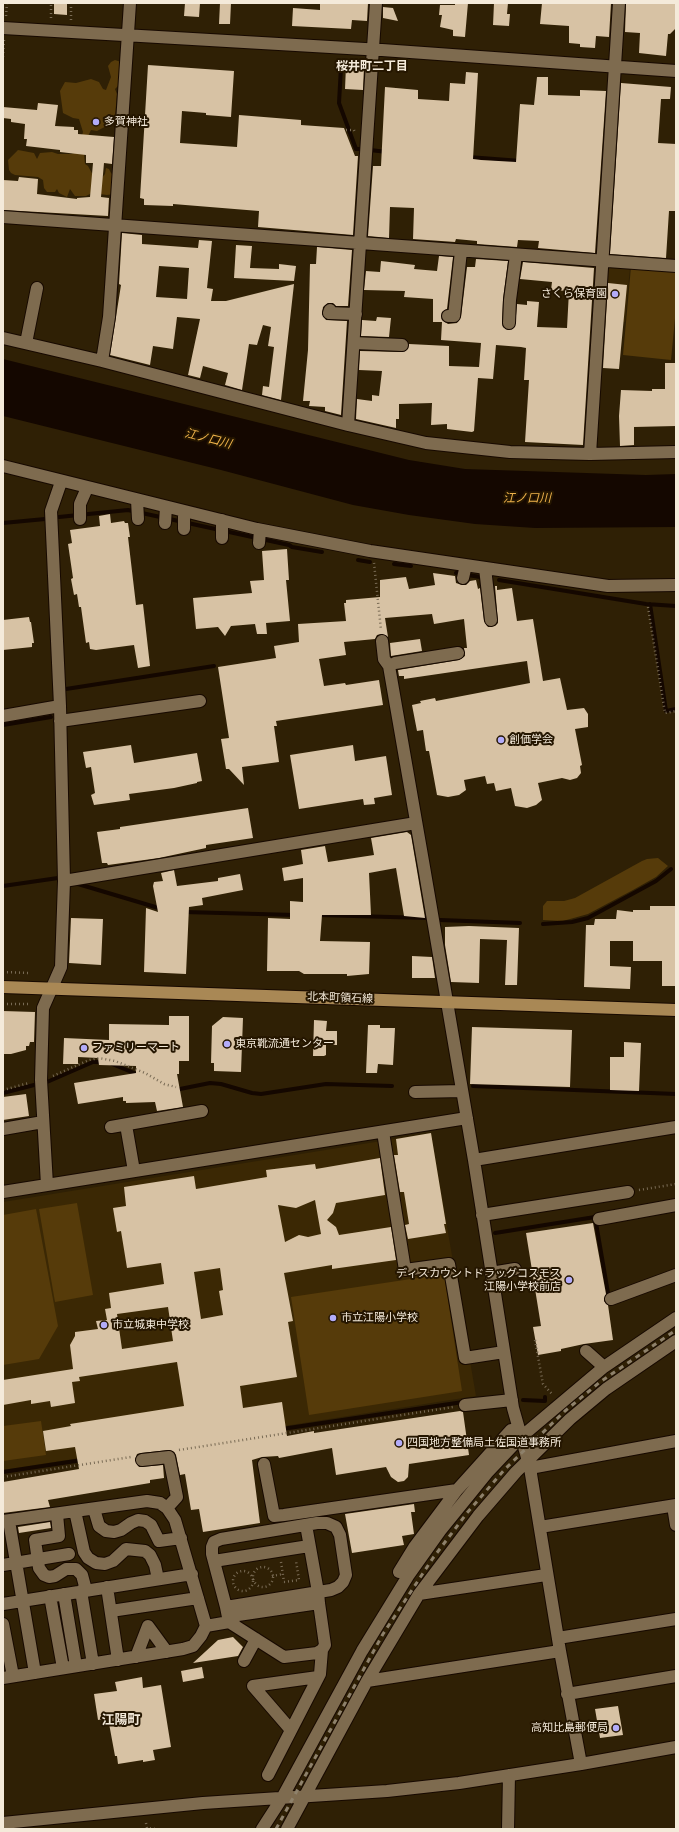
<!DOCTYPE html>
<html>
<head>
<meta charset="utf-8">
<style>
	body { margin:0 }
	#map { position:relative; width:679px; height:1832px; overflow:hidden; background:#2f2005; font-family:"Open Sans",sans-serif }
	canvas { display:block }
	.frame { position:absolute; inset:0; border:4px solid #f4eada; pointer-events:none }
</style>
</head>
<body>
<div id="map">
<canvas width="679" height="1832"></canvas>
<div class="frame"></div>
</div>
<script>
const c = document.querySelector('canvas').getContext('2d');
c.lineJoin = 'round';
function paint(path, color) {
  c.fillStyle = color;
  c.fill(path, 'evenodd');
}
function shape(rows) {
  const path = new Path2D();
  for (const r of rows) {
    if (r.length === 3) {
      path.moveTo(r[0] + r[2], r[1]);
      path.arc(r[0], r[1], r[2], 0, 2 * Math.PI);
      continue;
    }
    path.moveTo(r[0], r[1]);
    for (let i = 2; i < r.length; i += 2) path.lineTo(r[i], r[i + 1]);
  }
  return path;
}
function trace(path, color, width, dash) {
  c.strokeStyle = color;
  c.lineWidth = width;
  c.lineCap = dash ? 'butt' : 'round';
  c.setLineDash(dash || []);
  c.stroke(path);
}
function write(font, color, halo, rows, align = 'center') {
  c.font = font + ' "Open Sans","Noto Sans JP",sans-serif';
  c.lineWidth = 4;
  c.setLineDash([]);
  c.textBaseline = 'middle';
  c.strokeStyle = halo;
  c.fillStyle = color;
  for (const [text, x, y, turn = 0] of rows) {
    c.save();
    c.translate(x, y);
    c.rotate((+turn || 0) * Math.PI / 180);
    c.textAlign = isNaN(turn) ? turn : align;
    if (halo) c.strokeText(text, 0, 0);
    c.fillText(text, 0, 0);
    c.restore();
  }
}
const built = shape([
	[605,265,630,267,625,322,601,320],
	[431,1133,476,1396,3,1470,3,1202]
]);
const green = shape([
	[115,60,121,62,119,85,115,89,117,94,115,116,112,123,97,131,91,130,86,140,84,154,85,164,88,166,95,179,101,179,105,174,106,168,109,169,111,173,117,178,114,194,107,195,92,193,86,196,75,196,70,189,67,197,59,193,57,189,55,192,47,192,44,188,43,180,38,177,15,175,11,173,9,170,8,160,18,150,34,153,37,159,40,153,52,152,58,154,71,154,77,152,83,132,79,119,73,118,63,113,60,91,65,82,76,83,91,79,99,82,103,89,106,90,111,77,108,66,111,62],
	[631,267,676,271,676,308,671,360,623,355],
	[658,858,668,866,656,877,633,890,588,914,563,921,543,920,543,906,547,901,564,901,575,898,642,861,647,859],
	[77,1203,93,1295,55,1302,39,1209],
	[36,1209,58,1326,39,1359,3,1365,3,1215],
	[444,1274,462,1391,309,1415,291,1297],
	[41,1421,46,1455,3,1461,3,1426]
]);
const water = shape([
	[3,359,409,460,465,469,646,475,676,474,676,527,535,528,475,524,409,515,353,505,221,470,3,416]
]);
const stream = shape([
	[338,62,341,67,339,103,356,149,362,149],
	[370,150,387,152],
	[468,157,521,161],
	[59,517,128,510,289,545,292,547,322,552],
	[3,523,45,519],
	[358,560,370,562],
	[394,564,411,566],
	[456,573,480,577],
	[499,580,646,604,676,606],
	[650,604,666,711,676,709],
	[66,689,214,666],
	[3,725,51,717],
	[78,884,162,909],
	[3,886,58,878],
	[184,912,295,915],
	[318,915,426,918],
	[440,920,520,923],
	[543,924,572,922,588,918,656,881,671,869],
	[112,1064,139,1075],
	[47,1082,93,1062,104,1062],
	[473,1086,676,1094],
	[175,1090,210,1083,221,1084,252,1093,261,1094,326,1084,392,1086],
	[3,1093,34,1085],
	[495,1233,595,1217,608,1293],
	[523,1400,545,1401,545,1397],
	[282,1429,463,1402],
	[3,1472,82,1460]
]);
const building = shape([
	[54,3,67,3,67,15,54,14],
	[185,3,200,3,199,17,184,16],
	[220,3,231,3,230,24,219,24],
	[320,3,368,3,367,21,352,20,351,29,292,26,293,8,320,10],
	[455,3,468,3,465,37,453,36,453,30,440,27,442,15,439,15,440,5,455,5],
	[494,3,508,3,507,14,510,14,509,26,493,25],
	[542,3,611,3,609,37,596,36,595,48,580,47,580,44,569,43,569,26,540,24],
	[626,3,676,3,676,28,670,34,668,34,666,56,639,53,640,33,625,32],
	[383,7,393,8,398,21,383,18],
	[148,65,234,71,231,117,206,115,206,113,182,111,180,143,237,147,239,115,301,120,301,125,344,128,355,156,358,156,353,235,258,227,259,211,173,204,173,206,144,205,144,199,140,198],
	[346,66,364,67,363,90,345,89],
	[466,72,478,73,473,159,481,160,516,162,520,104,534,105,537,77,548,77,548,95,580,96,580,90,606,91,595,253,538,248,539,241,518,240,517,247,477,244,477,241,456,239,455,242,413,239,414,208,390,207,389,238,368,236,373,166,381,166,385,87,418,90,418,99,449,101,450,83,465,84],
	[621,83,671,87,670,99,661,99,658,143,676,144,676,211,669,211,666,258,610,254],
	[38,103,58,105,55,126,74,127,74,130,78,130,78,134,114,137,112,164,104,163,101,197,109,198,108,216,3,210,3,180,18,181,19,177,38,179,37,194,77,199,77,198,90,197,93,163,86,163,86,155,60,152,60,150,26,146,27,139,24,139,25,124,11,122,11,119,3,118,3,107,37,110],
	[122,233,142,235,142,244,198,248,199,240,212,241,207,288,213,289,211,301,226,301,294,284,281,400,262,395,263,386,269,387,274,347,268,346,271,327,263,325,257,345,249,344,242,390,225,385,228,373,203,366,200,378,188,375,200,319,177,317,173,349,153,346,150,365,110,355,121,285,119,284],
	[159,266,189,268,187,299,156,297],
	[236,245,252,246,250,268,279,269,279,264,296,266,294,281,234,278],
	[317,247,352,250,348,306,336,306,333,303,328,303,323,307,322,314,326,320,347,321,341,415,325,411,325,407,309,406,310,401,303,401,308,350,310,264,316,264],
	[439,256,453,257,447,309,442,312,441,316,442,320,448,324,457,323,461,317,467,267,475,267,476,259,508,261,503,299,502,323,503,327,508,330,515,327,517,304,527,305,527,301,539,302,537,327,567,328,569,291,551,290,552,282,520,279,523,262,594,268,583,445,525,442,529,380,524,380,526,348,521,347,496,345,493,379,478,378,474,431,472,432,447,429,447,424,431,425,432,403,399,404,399,419,396,419,396,428,356,419,357,399,372,401,372,395,379,396,382,371,359,370,360,351,402,352,408,349,409,344,449,346,449,366,479,367,481,343,441,340,442,322,433,322,433,299,404,297,405,291,364,290,366,271,380,272,381,261,415,265,414,269,437,271],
	[608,283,627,285,619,369,603,368],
	[377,317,391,318,389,337,361,336,362,320,376,321],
	[665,363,676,363,676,426,634,427,634,445,620,446,619,416,621,390,652,391,652,389,665,389],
	[110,514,111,523,124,521,125,523,128,523,130,537,128,537,136,605,143,604,150,666,138,668,134,645,96,650,90,649,89,642,86,643,81,607,79,607,77,594,74,595,71,579,73,578,68,544,72,543,70,530,100,526,99,516],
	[287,549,289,580,286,580,290,621,266,623,267,634,257,634,255,624,231,626,225,636,218,627,196,629,193,598,252,593,250,581,264,580,262,551],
	[433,573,455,576,456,583,462,585,466,585,470,581,476,580,478,589,480,588,484,621,488,627,495,626,498,623,495,586,497,586,497,590,512,588,517,621,533,619,543,681,560,678,567,710,584,708,588,714,588,727,575,729,582,765,580,766,581,773,577,778,570,780,562,778,538,783,542,800,536,805,527,808,515,806,511,788,496,791,494,783,487,784,485,776,464,780,466,790,459,795,448,797,437,795,429,751,426,751,423,730,417,731,412,705,421,703,420,701,435,698,436,701,530,683,527,661,404,679,404,676,399,676,398,670,459,660,465,656,464,648,467,648,464,619,434,624,432,614,385,618,388,637,382,634,377,635,375,639,344,642,346,655,319,659,324,686,345,683,346,685,379,680,383,705,276,721,277,726,274,726,279,762,242,767,244,785,229,769,226,769,221,739,229,738,218,667,276,658,274,646,299,642,298,624,346,621,344,603,346,603,346,600,380,597,380,580,406,577,409,589,435,585],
	[29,617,30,622,31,622,34,643,32,643,32,647,3,650,3,620],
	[420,639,422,651,391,656,390,643],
	[131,745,134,763,197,753,202,781,197,782,197,783,174,788,129,794,130,800,94,805,91,795,95,793,91,767,86,768,83,752],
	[353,745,355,761,386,756,392,795,374,798,375,804,364,805,363,799,299,809,290,755],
	[248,808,253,838,206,845,206,848,159,858,108,865,107,863,102,863,97,832,120,829,120,827],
	[407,832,411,835,425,918,404,916,396,868,369,873,371,915,322,915,320,941,370,942,369,974,347,976,347,974,304,974,299,971,267,971,268,918,290,919,290,901,303,902,303,878,284,881,282,868,303,864,301,850,325,846,328,862,374,855,371,838],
	[174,870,177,886,218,881,218,878,240,874,243,890,202,898,203,905,189,907,186,974,144,972,146,908,158,912,153,886,154,882,163,881,161,873],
	[650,906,676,906,676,986,662,986,662,961,633,961,633,941,610,941,610,966,631,967,630,989,584,987,586,925,594,925,595,919,616,919,617,910,633,912,633,910,650,910],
	[71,918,103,919,101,965,69,963],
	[469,926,519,928,517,985,505,985,507,940,480,939,479,983,451,982,445,945,445,927],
	[412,956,432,957,435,978,412,978],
	[3,1011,35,1012,34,1042,30,1042,29,1046,26,1046,26,1050,11,1054,3,1054],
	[169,1016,189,1016,189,1061,179,1061,179,1074,177,1074,183,1107,157,1111,155,1102,126,1103,126,1101,123,1101,123,1097,78,1104,74,1083,136,1073,136,1066,99,1065,98,1058,78,1057,78,1064,63,1064,64,1038,109,1040,109,1024,169,1025],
	[223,1017,243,1018,241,1072,214,1071,214,1063,211,1063,212,1026],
	[314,1020,327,1021,326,1031,337,1031,337,1045,326,1045,326,1055,324,1056,313,1056],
	[368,1025,380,1025,380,1028,395,1028,393,1065,378,1064,377,1073,366,1073],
	[472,1027,572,1030,570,1087,470,1084],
	[624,1042,641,1043,639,1091,610,1090,610,1057,624,1057],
	[26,1094,29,1116,3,1120,3,1097],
	[431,1133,446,1224,444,1224,446,1233,408,1239,405,1225,409,1224,404,1192,400,1192,394,1155,398,1155,396,1139],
	[380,1158,385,1195,336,1203,333,1213,327,1220,336,1227,339,1235,391,1227,396,1260,332,1269,332,1265,284,1273,293,1321,288,1322,297,1377,240,1386,243,1408,282,1402,287,1436,314,1431,314,1433,460,1411,463,1412,469,1455,409,1464,408,1477,404,1481,398,1482,391,1477,386,1467,336,1475,332,1448,279,1458,278,1456,262,1457,252,1460,260,1523,203,1532,199,1509,191,1510,185,1474,180,1475,176,1455,174,1452,169,1450,141,1453,137,1454,135,1460,139,1467,163,1465,164,1478,150,1480,150,1483,48,1500,50,1507,3,1513,3,1482,79,1469,75,1447,46,1451,43,1431,71,1426,70,1424,184,1406,177,1362,79,1377,80,1381,72,1382,75,1403,51,1407,50,1401,31,1404,31,1400,3,1405,3,1380,73,1369,70,1345,75,1336,75,1332,98,1329,96,1321,107,1320,105,1309,111,1308,109,1293,164,1284,161,1263,127,1268,121,1231,117,1232,113,1208,126,1206,124,1187,194,1176,196,1189,267,1177,266,1170,315,1164,316,1169],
	[315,1200,321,1234,308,1237,299,1235,285,1242,278,1205,296,1208],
	[220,1268,223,1290,219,1291,223,1315,201,1319,194,1272],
	[168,1307,173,1341,122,1349,117,1314],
	[593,1223,606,1294,604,1301,608,1305,613,1340,584,1344,561,1349,561,1351,538,1355,533,1327,541,1326,526,1233],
	[414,1504,415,1512,411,1512,414,1534,402,1536,404,1545,352,1553,345,1514],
	[50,1522,51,1528,19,1533,18,1527],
	[233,1637,243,1647,238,1656,193,1663,218,1640],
	[202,1667,204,1678,183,1682,181,1671],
	[142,1677,143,1688,161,1685,171,1747,153,1750,155,1760,143,1762,143,1760,118,1764,117,1756,115,1756,108,1718,98,1720,94,1694,117,1691,115,1682],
	[618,1706,623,1735,600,1738,595,1709]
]);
const path = shape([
	[6,16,7,3],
	[51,18,51,3],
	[71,20,71,3],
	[3,57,4,40],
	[346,130,354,130,355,132],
	[374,563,381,630],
	[648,607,665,713,676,711],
	[3,972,29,973],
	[3,1004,28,1004],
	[53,1076,89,1060,99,1058,115,1061,145,1073,164,1084,176,1087],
	[3,1090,29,1083],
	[639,1190,676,1184],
	[535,1340,543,1384,552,1394],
	[179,1450,453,1407],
	[3,1477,131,1457],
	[281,1562,284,1582],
	[263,1577,10],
	[243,1581,10],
	[272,1576,283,1574],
	[284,1582,299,1580,296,1561,297,1561],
	[146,1823,147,1828,156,1829]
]);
const minor = shape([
	[3,28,382,50,676,71],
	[3,217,676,266],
	[330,310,329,313,356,314],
	[448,316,454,316,461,251],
	[509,323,510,300,516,255],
	[3,338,102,361,348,425,426,443,510,452,590,454,676,452],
	[26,343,37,288],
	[354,343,402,345],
	[102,361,109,317,130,3],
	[348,425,376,3],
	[590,454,619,3],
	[3,466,257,529,370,551,608,586,676,585],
	[137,500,138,519],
	[80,519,80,504,87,488],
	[165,523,166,507],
	[184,529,184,511],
	[222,538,222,520],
	[259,543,260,530],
	[485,568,491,620],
	[463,578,466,565],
	[382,641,384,659,389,666,424,867,474,1160,513,1408,530,1468,560,1651,581,1764],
	[389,666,395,663,458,653],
	[3,716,60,706],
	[60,721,200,701],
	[64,881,416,823],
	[415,1092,462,1091],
	[126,1125,134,1171],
	[111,1127,202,1111],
	[3,1129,43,1122],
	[383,1132,405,1270,449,1264,465,1358,504,1352],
	[474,1160,676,1127],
	[47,1185,41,1080,43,1008,61,967,64,881,60,706,51,511,61,482],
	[3,1192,467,1118],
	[482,1215,628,1192],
	[599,1219,676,1205],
	[491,1273,515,1269],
	[611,1299,676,1275],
	[586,1351,604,1367],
	[465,1405,512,1400],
	[142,1460,169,1457,177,1497,167,1508],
	[264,1464,274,1516,284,1515,457,1490,511,1430,519,1431],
	[530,1468,676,1441],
	[673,1506,676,1525],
	[94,1509,99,1526,106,1531,114,1532,121,1530,131,1523,138,1520,145,1521,151,1525,159,1541,181,1538],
	[75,1511,84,1552,88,1558,96,1563,105,1564,113,1561,126,1549,145,1551,150,1555,155,1565,158,1579],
	[57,1514,59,1536,35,1540,39,1568,44,1575,49,1577,55,1576,66,1569,76,1569,82,1575,86,1590],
	[3,1521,147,1501,160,1503,167,1508,175,1520,206,1626,201,1636,193,1646,183,1649,3,1678],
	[9,1521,35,1673],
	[306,1525,318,1592,319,1603,325,1645,322,1650,317,1653,284,1657,229,1622,238,1615,319,1603],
	[540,1527,676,1505],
	[214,1561,309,1546],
	[3,1565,69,1554],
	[399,1572,415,1546,457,1490],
	[107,1587,118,1660],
	[81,1591,93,1664],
	[64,1594,76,1666],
	[419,1594,546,1575],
	[50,1596,63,1668],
	[3,1604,192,1574],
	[111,1611,198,1598],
	[3,1624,13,1676],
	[206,1626,229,1622,226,1607,331,1590,338,1587,343,1582,346,1575,340,1535,336,1527,327,1523,317,1523,221,1539,214,1542,212,1547,212,1554,226,1607],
	[558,1638,676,1619],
	[136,1657,148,1626,167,1652],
	[244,1661,256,1639],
	[367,1681,560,1651],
	[567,1694,676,1676],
	[291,1730,253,1686,318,1677],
	[268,1775,320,1674,322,1650],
	[3,1823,203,1803,387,1791,459,1783,581,1764,676,1747],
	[262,1829,282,1798,362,1651,408,1576,440,1531,487,1473,521,1437,604,1367,676,1318],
	[287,1829,367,1681,419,1594,478,1516,516,1472,570,1419,606,1389,676,1341],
	[508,1829,509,1775]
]);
const major = shape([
	[3,987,676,1010]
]);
const rail = shape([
	[276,1829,383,1634,433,1558,467,1513,505,1469,565,1411,600,1382,676,1330]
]);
const markers = [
	[96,122,4,"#b3acf9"],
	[615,294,4,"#b3acf9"],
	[501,740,4,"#b3acf9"],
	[227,1044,4,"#b3acf9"],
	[84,1048,4,"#b3acf9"],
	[569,1280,4,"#b3acf9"],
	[333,1318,4,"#b3acf9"],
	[104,1325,4,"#b3acf9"],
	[399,1443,4,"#b3acf9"],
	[616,1728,4,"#b3acf9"]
];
const poiNames = [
	["多賀神社",104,122],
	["さくら保育園",607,294,"right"],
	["創価学会",509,740],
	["東京靴流通センター",235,1044],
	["ファミリーマート",92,1048],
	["ディスカウントドラッグコスモス",561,1274,"right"],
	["江陽小学校前店",561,1287,"right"],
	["市立江陽小学校",341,1318],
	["市立城東中学校",112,1325],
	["四国地方整備局土佐国道事務所",407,1443],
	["高知比島郵便局",608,1728,"right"]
];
const streetNames = [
	["北本町領石線",340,998,2]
];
const neighbourhoodNames = [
	["桜井町二丁目",372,67]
];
const waterNames = [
	["江ノ口川",208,439,14],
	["江ノ口川",527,499]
];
const quarterNames = [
	["江陽町",121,1720]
];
paint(built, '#3b2804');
paint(green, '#563b0a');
paint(water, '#140700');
trace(stream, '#140700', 4);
paint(building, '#d7c2a4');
trace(minor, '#170900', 14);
trace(major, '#170900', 14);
trace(path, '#796b55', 2.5, [1, 3]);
trace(minor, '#7e6b4f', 12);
trace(major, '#a98855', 12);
trace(rail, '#8e816b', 3, [5, 5]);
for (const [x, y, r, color] of markers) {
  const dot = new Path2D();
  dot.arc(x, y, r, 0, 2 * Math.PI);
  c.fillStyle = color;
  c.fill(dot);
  trace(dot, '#251600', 1.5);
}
write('11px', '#f4eada', '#251600', poiNames, 'left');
write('11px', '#f4eada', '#251600', streetNames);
write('bold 12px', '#f4eada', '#251600', neighbourhoodNames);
write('italic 12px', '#eeb24a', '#251600', waterNames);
write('bold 13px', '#f4eada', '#251600', quarterNames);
</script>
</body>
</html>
